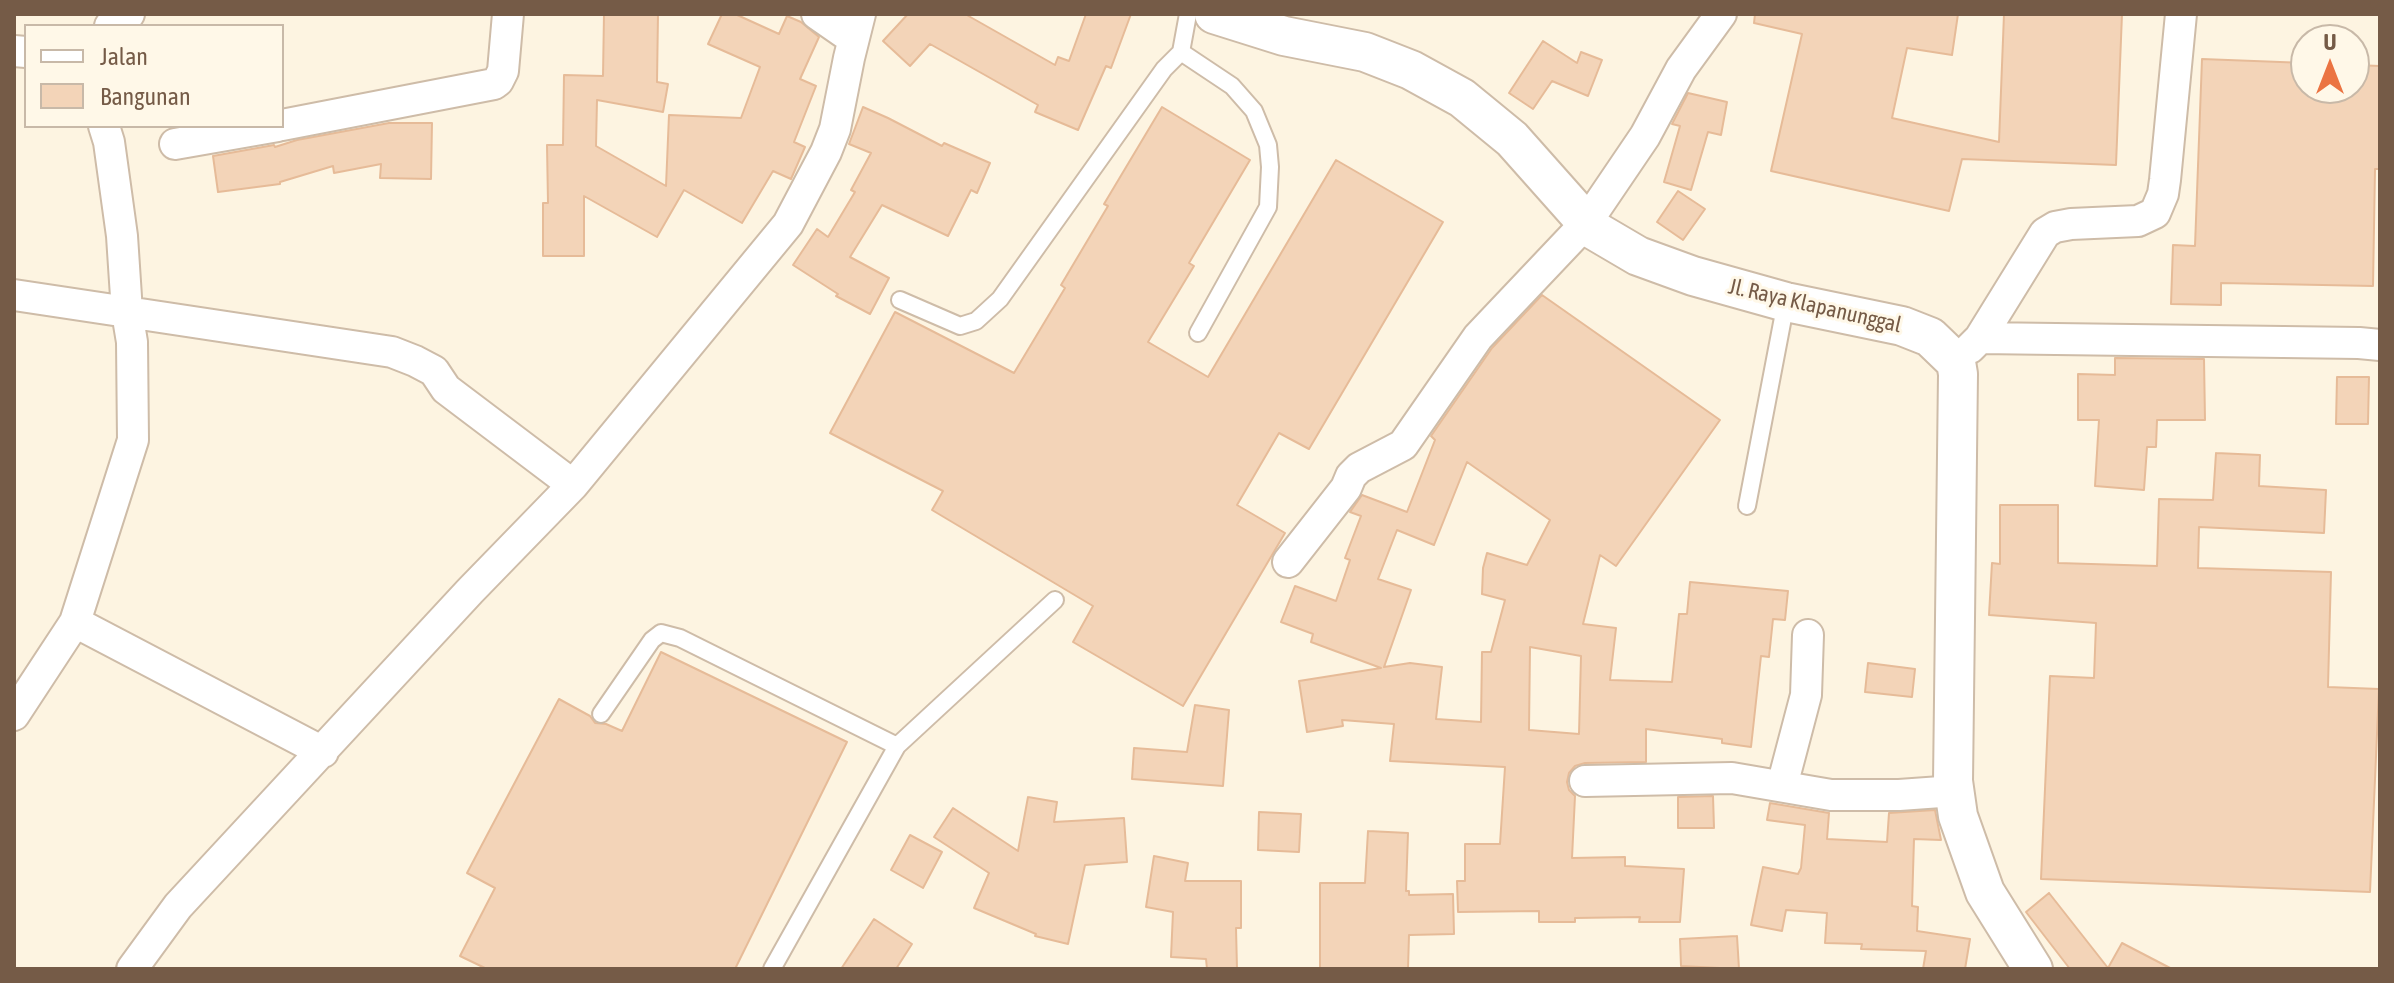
<!DOCTYPE html>
<html>
<head>
<meta charset="utf-8">
<style>
	body { margin:0 }
	#map { position:relative; width:2394px; height:983px; overflow:hidden; background:#fdf4e1; font-family:"Asap Condensed",sans-serif }
	canvas { display:block }
	.frame { position:absolute; inset:0; border:16px solid #755b47; pointer-events:none }
	.legend { position:absolute; left:24px; top:24px; width:260px; height:104px; box-sizing:border-box; background:#fff8e8; border:2px solid #c8b9a8; margin:0; padding:10px 14px; list-style:none; font-size:24px; color:#755b47 }
	.legend li { display:flex; align-items:center; gap:16px; height:40px }
	.legend b { width:40px; border:2px solid #c8b9a8 }
	.north { position:absolute; left:2290px; top:24px; width:80px; height:80px; box-sizing:border-box; background:#fff8e8; border:2px solid #c8b9a8; border-radius:50%; rotate:0deg; font-size:22px; font-weight:700; line-height:32px; text-align:center; color:#755b47 }
	.north::after { content:''; display:block; margin:auto; width:28px; height:36px; background:#eb7442; clip-path:polygon(50% 0,100% 100%,50% 72%,0 100%) }
</style>
</head>
<body>
<div id="map">
<canvas width="2394" height="983"></canvas>
<div class="frame"></div>
<ul class="legend">
<li><b style="height:10px;background:#fff"></b>Jalan</li>
<li><b style="height:22px;background:#f3d4b8"></b>Bangunan</li>
</ul>
<div class="north">U</div>
</div>
<script>
const c = document.querySelector('canvas').getContext('2d');
c.lineJoin = 'round';
function paint(path, color) {
  c.fillStyle = color;
  c.fill(path, 'evenodd');
}
function shape(rows) {
  const path = new Path2D();
  for (const r of rows) {
    path.moveTo(r[0], r[1]);
    for (let i = 2; i < r.length; i += 2) path.lineTo(r[i], r[i + 1]);
  }
  return path;
}
function trace(path, color, width, dash) {
  c.strokeStyle = color;
  c.lineWidth = width;
  c.lineCap = dash ? 'butt' : 'round';
  c.setLineDash(dash || []);
  c.stroke(path);
}
function write(font, color, halo, rows, align = 'center') {
  c.font = font + ' "Asap Condensed",sans-serif';
  c.lineWidth = 6;
  c.setLineDash([]);
  c.textBaseline = 'middle';
  c.strokeStyle = halo;
  c.fillStyle = color;
  for (const [text, x, y, turn = 0] of rows) {
    c.save();
    c.translate(x, y);
    c.rotate((+turn || 0) * Math.PI / 180);
    c.textAlign = isNaN(turn) ? turn : align;
    if (halo) c.strokeText(text, 0, 0);
    c.fillText(text, 0, 0);
    c.restore();
  }
}
const building = shape([
	[604,14,658,14,657,82,668,84,663,112,597,100,596,146,666,186,669,115,741,118,760,67,708,44,722,14,735,14,779,34,787,16,801,22,819,37,800,79,816,86,794,142,805,147,791,179,773,171,742,223,684,190,657,237,584,196,584,256,543,256,543,203,548,203,547,145,563,145,564,75,603,76,604,14],
	[908,14,965,14,1055,65,1058,57,1069,61,1086,14,1131,14,1111,68,1106,66,1078,130,1035,112,1038,105,930,44,910,66,883,41,908,14],
	[1755,14,1958,14,1952,55,1907,48,1892,118,1999,142,2004,14,2122,14,2116,165,1962,159,1949,211,1771,171,1802,34,1754,23,1755,14],
	[1543,41,1577,63,1581,52,1602,60,1588,96,1552,81,1533,109,1509,93,1543,41],
	[2202,59,2306,63,2306,88,2354,88,2354,65,2380,66,2380,169,2375,169,2373,286,2221,283,2221,305,2171,304,2173,245,2195,246,2202,59],
	[1688,93,1727,102,1721,135,1708,132,1691,190,1664,182,1680,126,1672,124,1688,93],
	[863,107,888,118,942,146,944,143,990,163,977,193,971,190,948,236,882,205,850,257,889,278,870,314,836,296,838,294,793,265,817,229,828,237,855,192,851,190,871,153,849,144,863,107],
	[1162,107,1250,160,1189,263,1194,266,1148,342,1208,377,1336,160,1443,222,1309,449,1279,433,1237,505,1285,533,1183,706,1073,642,1093,606,932,510,943,491,830,433,895,312,1014,373,1065,288,1061,285,1108,206,1104,204,1162,107],
	[389,123,432,123,431,179,380,178,381,164,334,173,333,166,280,182,280,184,218,192,213,156,274,145,275,147,297,140,389,123],
	[1678,191,1705,209,1683,240,1657,222,1678,191],
	[1542,295,1720,420,1616,566,1600,555,1583,624,1616,628,1610,680,1672,682,1679,614,1687,614,1690,582,1788,591,1785,620,1773,619,1769,657,1761,656,1751,747,1722,743,1722,739,1646,729,1646,762,1585,763,1575,766,1569,773,1567,782,1569,790,1575,796,1572,858,1625,857,1625,866,1684,869,1680,922,1639,922,1640,917,1575,918,1575,922,1539,922,1539,911,1458,912,1457,881,1465,881,1465,844,1500,844,1505,767,1390,761,1394,724,1342,720,1343,726,1307,732,1299,681,1381,668,1311,642,1313,634,1281,622,1295,586,1336,601,1350,560,1345,558,1361,516,1350,512,1362,495,1407,512,1435,440,1431,436,1492,348,1542,295],
	[1467,462,1550,520,1527,565,1487,553,1483,568,1482,594,1505,600,1491,652,1482,652,1481,722,1436,719,1442,667,1410,663,1384,667,1411,590,1378,579,1397,530,1434,545,1467,462],
	[1530,647,1581,656,1579,734,1529,730,1530,647],
	[2115,358,2204,359,2205,420,2157,420,2156,447,2147,447,2144,490,2095,486,2099,420,2078,420,2078,374,2115,375,2115,358],
	[2337,377,2369,377,2368,424,2336,424,2337,377],
	[2216,453,2260,455,2259,486,2326,490,2324,533,2199,527,2198,568,2331,572,2328,687,2379,689,2370,892,2041,879,2050,676,2094,678,2096,623,1989,615,1992,563,2000,564,2000,505,2058,505,2058,563,2157,566,2159,499,2213,500,2216,453],
	[661,652,847,742,735,969,487,969,460,956,495,888,467,873,559,699,590,716,595,723,606,724,622,731,661,652],
	[1868,663,1915,669,1912,697,1865,692,1868,663],
	[1195,705,1229,710,1223,786,1132,779,1134,748,1187,752,1195,705],
	[1713,796,1714,828,1678,828,1678,797,1713,796],
	[1028,797,1057,802,1054,822,1124,818,1127,862,1085,865,1068,944,1035,936,1036,934,974,908,989,873,934,837,953,808,1018,851,1028,797],
	[1770,803,1829,813,1827,839,1887,842,1889,813,1935,810,1941,840,1914,839,1912,906,1918,907,1917,931,1970,939,1965,969,1923,969,1926,951,1861,949,1862,944,1825,943,1827,913,1786,910,1782,931,1751,925,1763,867,1798,874,1801,868,1805,825,1767,820,1770,803],
	[1259,812,1301,814,1299,852,1258,850,1259,812],
	[1368,831,1408,833,1406,891,1409,891,1409,895,1453,894,1454,934,1409,935,1408,969,1320,969,1320,883,1365,883,1368,831],
	[910,835,942,852,923,888,891,870,910,835],
	[1154,856,1188,863,1185,881,1241,881,1241,928,1236,928,1237,969,1207,969,1206,959,1171,957,1173,912,1146,907,1154,856],
	[2049,893,2108,968,2122,943,2172,969,2070,969,2026,912,2049,893],
	[874,919,912,944,896,969,841,969,874,919],
	[1737,936,1739,969,1681,966,1680,939,1737,936]
]);
const service = shape([
	[1181,52,1232,86,1254,111,1268,145,1270,167,1268,207,1198,333],
	[900,300,960,326,976,321,1000,299,1164,69,1181,52,1188,14],
	[1747,506,1786,302],
	[601,714,652,640,661,633,680,638,897,746],
	[772,969,897,746,1055,600]
]);
const minor = shape([
	[817,14,853,39],
	[110,26,129,14],
	[14,51,26,52],
	[282,125,494,84,498,81,503,71,508,14],
	[104,126,109,142,122,236,127,312,392,352,415,361,434,371,446,389,573,485],
	[175,144,278,126],
	[14,295,127,312,132,342,133,440,75,622,14,715],
	[1980,338,2045,233,2055,227,2071,224,2138,221,2155,213,2163,194,2165,180,2181,14],
	[1970,348,1980,338,2359,343,2380,345],
	[1288,562,1346,488,1351,476,1359,468,1403,445,1478,337,1586,223,1645,136,1681,69,1721,14],
	[75,622,323,752],
	[1585,781,1732,778,1831,795,1899,795,1955,791],
	[1782,786,1806,695,1808,635],
	[132,969,178,906,470,591,573,485,788,224,826,152,835,129,849,58,860,14]
]);
const tertiary = shape([
	[1214,14,1284,36,1365,52,1411,70,1462,98,1512,139,1592,229,1638,256,1693,276,1786,302,1902,326,1930,337,1956,362,1958,374,1953,781,1958,816,1985,892,2033,969]
]);
const streetNames = [
	["Jl. Raya Klapanunggal",1815,306,13]
];
paint(building, '#f3d4b8');
trace(building, '#e6bb98', 2);
trace(service, '#cebca8', 20);
trace(minor, '#cebca8', 34);
trace(tertiary, '#cebca8', 42);
trace(service, '#fff', 16);
trace(minor, '#fff', 30);
trace(tertiary, '#fff', 38);
write('22px', '#755b47', '#fff8e8', streetNames);
</script>
</body>
</html>
